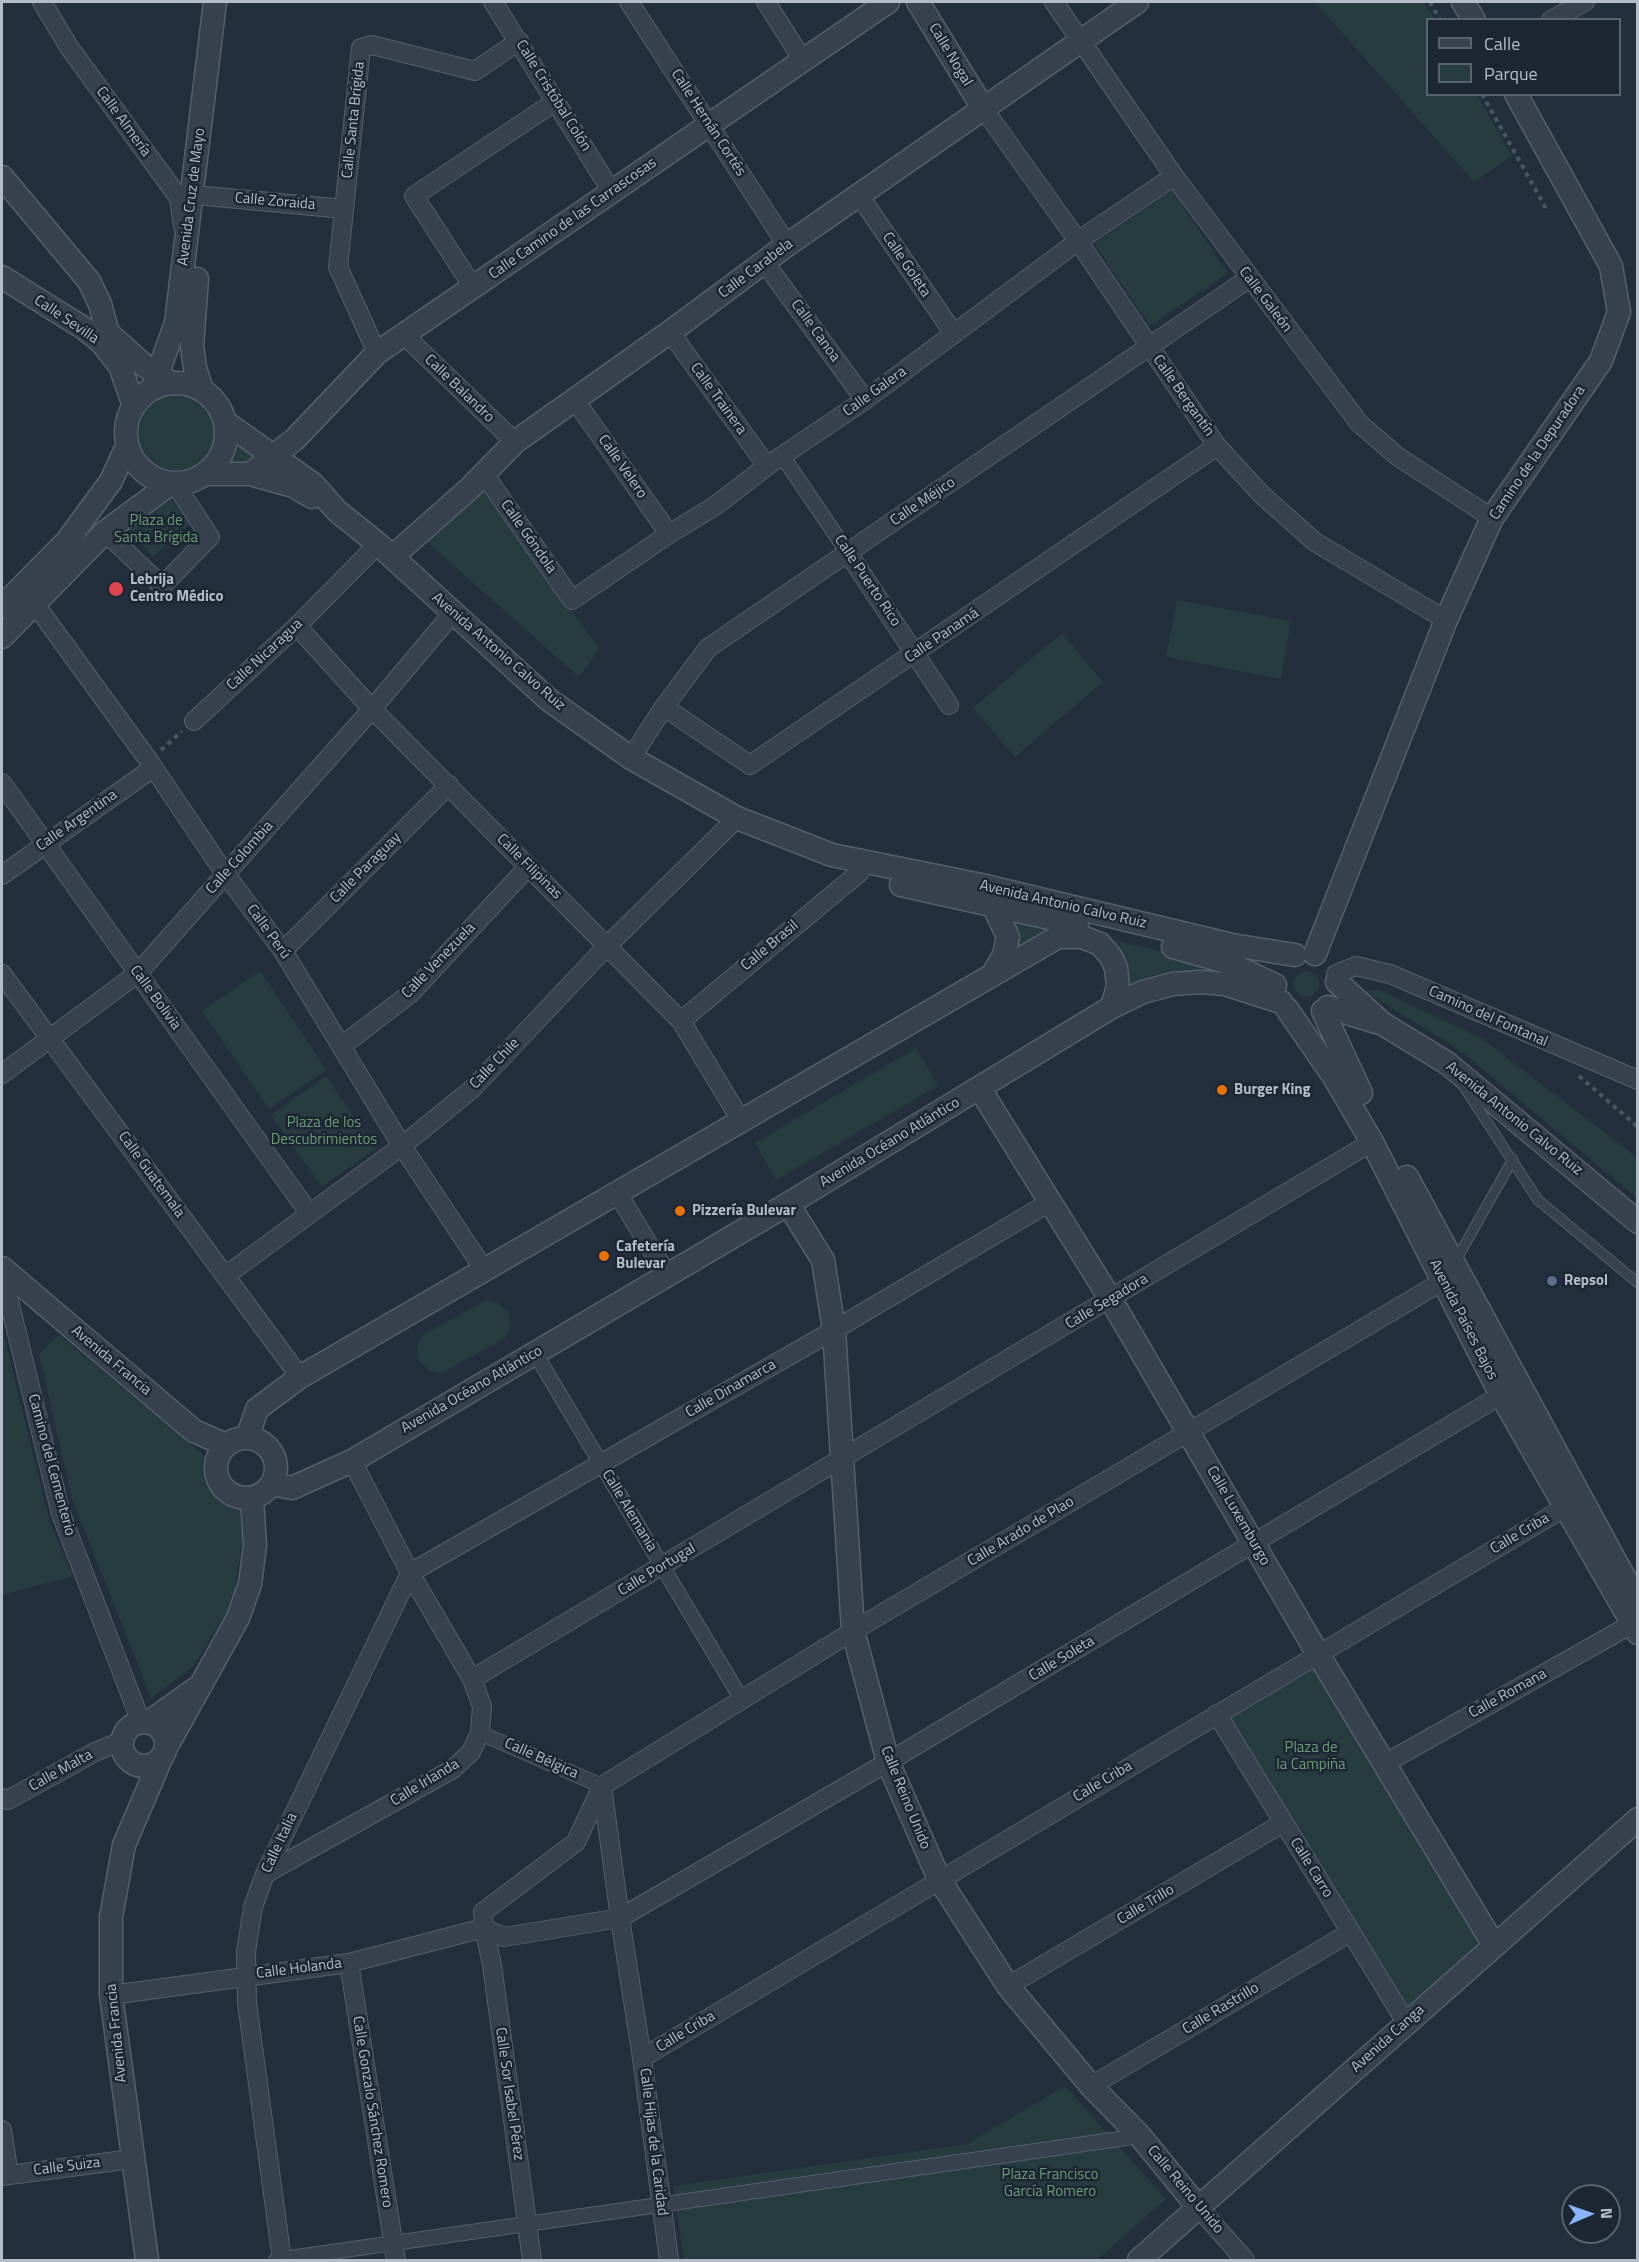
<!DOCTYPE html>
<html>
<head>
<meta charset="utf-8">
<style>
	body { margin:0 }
	#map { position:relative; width:1639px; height:2262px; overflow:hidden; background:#242f3e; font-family:"Titillium Web",sans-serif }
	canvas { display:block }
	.frame { position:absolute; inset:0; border:3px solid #b4bcc9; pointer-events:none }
	.legend { position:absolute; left:1426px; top:18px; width:195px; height:78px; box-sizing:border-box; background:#1d2633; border:2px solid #59626f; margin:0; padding:8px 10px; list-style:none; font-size:18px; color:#b4bcc9 }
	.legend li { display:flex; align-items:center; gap:12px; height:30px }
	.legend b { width:30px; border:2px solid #59626f }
	.north { position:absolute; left:1561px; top:2184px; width:60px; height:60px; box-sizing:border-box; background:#1d2633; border:2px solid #59626f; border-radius:50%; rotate:88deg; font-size:16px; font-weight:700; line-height:24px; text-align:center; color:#b4bcc9 }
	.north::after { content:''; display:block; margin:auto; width:21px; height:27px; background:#8ab4f8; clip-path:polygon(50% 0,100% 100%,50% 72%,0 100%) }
</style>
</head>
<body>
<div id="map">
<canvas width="1639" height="2262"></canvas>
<div class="frame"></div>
<ul class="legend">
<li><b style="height:8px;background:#38414e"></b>Calle</li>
<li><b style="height:16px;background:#263c3f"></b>Parque</li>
</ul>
<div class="north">N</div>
</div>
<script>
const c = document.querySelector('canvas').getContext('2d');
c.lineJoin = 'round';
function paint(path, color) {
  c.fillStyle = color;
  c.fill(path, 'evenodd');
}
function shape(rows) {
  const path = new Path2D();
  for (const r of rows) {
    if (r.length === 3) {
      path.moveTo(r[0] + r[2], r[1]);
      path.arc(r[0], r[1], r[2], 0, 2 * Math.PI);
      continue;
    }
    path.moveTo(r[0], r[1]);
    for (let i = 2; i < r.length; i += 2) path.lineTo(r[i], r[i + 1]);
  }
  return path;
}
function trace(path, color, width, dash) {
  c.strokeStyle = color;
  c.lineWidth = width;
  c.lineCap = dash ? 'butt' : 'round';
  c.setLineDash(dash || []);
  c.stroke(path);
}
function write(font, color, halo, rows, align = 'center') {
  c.font = font + ' "Titillium Web",sans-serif';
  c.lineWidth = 5;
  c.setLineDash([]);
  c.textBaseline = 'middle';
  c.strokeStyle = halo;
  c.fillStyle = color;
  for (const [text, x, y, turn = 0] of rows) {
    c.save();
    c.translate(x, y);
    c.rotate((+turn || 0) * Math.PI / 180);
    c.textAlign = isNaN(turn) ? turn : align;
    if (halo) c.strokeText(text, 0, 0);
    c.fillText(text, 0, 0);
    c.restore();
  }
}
const green = shape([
	[1315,2,1424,2,1434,19,1428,20,1428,94,1477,95,1512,156,1474,182],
	[1172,190,1228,273,1150,326,1094,244],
	[177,433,38],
	[240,439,261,455,247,465,229,468],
	[484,486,599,649,579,677,426,541],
	[171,501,190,523,153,557,127,527],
	[1177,600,1291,621,1281,679,1166,657],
	[1062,633,1103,682,1015,757,973,708],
	[1013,916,1055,927,1017,948],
	[1113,940,1201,961,1242,977,1127,990,1123,957],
	[1306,984,13],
	[260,971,327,1070,269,1109,202,1011],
	[1379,990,1481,1038,1624,1147,1637,1158,1637,1198,1461,1051,1365,991],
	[916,1048,938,1086,776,1180,755,1143],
	[326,1076,376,1149,322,1187,271,1115],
	[487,1300,498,1303,509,1313,510,1326,505,1338,442,1373,430,1371,419,1361,417,1347,423,1335],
	[2,1327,50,1523,73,1576,2,1595],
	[59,1335,205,1456,214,1492,246,1515,233,1602,193,1667,151,1698,72,1499,39,1354],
	[1315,1666,1482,1942,1406,2011,1228,1717],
	[1065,2086,1166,2199,1097,2260,684,2260,673,2186,967,2144]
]);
const path = shape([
	[1430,2,1440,20],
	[1482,94,1548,212],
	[161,750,182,731],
	[1579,1076,1638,1127]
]);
const service = shape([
	[1464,1087,1538,1200,1638,1283],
	[1455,1262,1513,1159]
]);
const pedestrian = shape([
	[783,457,848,553],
	[535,1353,742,1700],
	[480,1733,602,1786],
	[276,2260,1140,2136]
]);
const minor = shape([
	[42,2,69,47,179,198,183,226],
	[493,2,612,192],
	[629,2,787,245],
	[766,2,802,59],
	[1054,2,1174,176,1359,423,1397,456,1492,518],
	[1551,20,1585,2],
	[983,108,1078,241,1217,446,1262,495,1315,542,1446,620],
	[859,195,954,334],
	[206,196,344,209],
	[765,263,865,400],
	[473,287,414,196,556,101],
	[670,332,767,466],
	[404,335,515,442],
	[377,353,338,267,361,48,372,45,475,71,519,41],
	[575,400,669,534],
	[484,474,572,600,669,534,715,506,767,466,865,400,1078,241,1174,176],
	[105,532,162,586,210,537,175,484],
	[848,553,949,705],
	[35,604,149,761,226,875,283,951,402,1146,485,1271],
	[297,626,372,709,681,1021,742,1122],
	[664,707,750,765,1217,446],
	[194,721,297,626,378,544],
	[631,758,664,707,708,648,1248,279],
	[2,783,309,1213],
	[2,875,153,768],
	[283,951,449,785],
	[2,974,300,1377],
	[1336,974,1356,966,1390,974,1638,1080],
	[681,1021,860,872],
	[343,1045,411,993,528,867],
	[2,1074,138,973,372,709,452,614],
	[618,1194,667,1275],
	[2,1272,61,1514,141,1722],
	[225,1276,402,1146,472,1089,608,945,737,818],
	[472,1679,1372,1142],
	[1217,1714,1406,2022],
	[1384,1764,1632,1624],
	[602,1786,853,1631,1443,1281],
	[602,1786,620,1918,504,1937,484,1928,483,1912,576,1842,602,1786],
	[2,1798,8,1800,95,1752,122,1741],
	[265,1874,453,1769,471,1752,480,1733,482,1706,472,1679,410,1573,834,1330,1050,1202],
	[349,1963,396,2260],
	[1008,1986,1283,1823],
	[111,1995,349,1963,484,1928,492,1965,532,2260],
	[642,2058,1564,1508],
	[1091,2086,1351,1932],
	[2,2130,9,2175],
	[2,2176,132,2159],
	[1198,2207,1245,2260],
	[282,2260,247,2003,246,1952,253,1907,265,1874,410,1573,352,1461],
	[669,2260,642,2058,620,1918,888,1762,1501,1395]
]);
const tertiary = shape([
	[918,2,983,108],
	[1463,2,1474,20],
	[2,177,89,281,100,304,108,333,145,366,170,382],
	[2,277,85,329,101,342,120,366,134,406],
	[197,279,192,346,195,368,202,390],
	[176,433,50],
	[152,389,176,323,215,2],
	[225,422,313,484,337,511,378,544,549,700,631,758,737,818,832,855,981,885,1232,945,1295,955],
	[206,474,250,474,293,486,312,497],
	[250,474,295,439,377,353,888,2],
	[392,557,470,488,515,442,670,332,787,245,1137,2],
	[2,607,67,541,111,481,127,446],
	[2,637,105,532,170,484],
	[901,885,1077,924],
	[993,905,1008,937,1004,955,993,974],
	[1173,947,1226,962,1275,985],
	[1315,954,1446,620,1492,518,1601,361,1619,312,1611,266,1516,94],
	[1337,982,1383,1024,1447,1063,1638,1222],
	[1112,1007,1143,992,1173,984,1200,982,1225,984,1281,1002],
	[1328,1007,1376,1022],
	[1287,1009,1334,1077,1372,1142,1501,1395,1638,1633],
	[1323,1011,1361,1093],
	[980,1089,1111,1300,1318,1654,1494,1945],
	[1407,1177,1638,1603],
	[788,1204,823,1260,834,1330,853,1631,888,1762,939,1879,1008,1986,1091,2086,1140,2136,1198,2207],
	[2,1268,194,1431,226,1445],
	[247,1438,257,1409,300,1377,1058,937,1082,937,1100,944,1111,957,1116,968,1118,986,1112,1007,788,1204,352,1461,292,1488,272,1484],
	[246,1468,30],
	[144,1744,22],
	[149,1722,197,1688],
	[167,1746,238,1618,250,1584,255,1546,252,1498],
	[147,2260,111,1995,111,1917,124,1845,160,1761],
	[1139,2260,1638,1819]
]);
const markers = [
	[116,589,8,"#e0444e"],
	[1222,1090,6,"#e8710a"],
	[680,1211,6,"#e8710a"],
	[604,1256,6,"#e8710a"],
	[1552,1281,6,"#5c6f8a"]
];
const streetNames = [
	["Calle Nogal",950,55,59],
	["Calle Cristóbal Colón",553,96,58],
	["Calle Santa Brígida",354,120,-84],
	["Calle Almería",123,122,54],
	["Calle Hernán Cortés",708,123,57],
	["Avenida Cruz de Mayo",192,197,-83],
	["Calle Zoraida",275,202,5],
	["Calle Camino de las Carrascosas",573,219,-35],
	["Calle Goleta",906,265,56],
	["Calle Carabela",756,269,-37],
	["Calle Galeón",1265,300,53],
	["Calle Sevilla",66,320,34],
	["Calle Canoa",815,331,54],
	["Calle Balandro",459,389,44],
	["Calle Galera",875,392,-36],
	["Calle Bergantín",1183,396,55],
	["Calle Trainera",718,399,54],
	["Camino de la Depuradora",1538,453,-56],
	["Calle Velero",622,467,55],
	["Calle Méjico",923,502,-34],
	["Calle Góndola",528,537,55],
	["Calle Puerto Rico",867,581,56],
	["Calle Panamá",942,636,-34],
	["Avenida Antonio Calvo Ruiz",498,652,41],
	["Calle Nicaragua",265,655,-43],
	["Calle Argentina",77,821,-35],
	["Calle Colombia",240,858,-48],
	["Calle Filipinas",529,867,45],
	["Calle Paraguay",366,868,-45],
	["Avenida Antonio Calvo Ruiz",1063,905,13],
	["Calle Perú",268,932,54],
	["Calle Brasil",770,946,-40],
	["Calle Venezuela",439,961,-46],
	["Calle Bolivia",155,998,54],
	["Camino del Fontanal",1488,1017,24],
	["Calle Chile",495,1064,-46],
	["Avenida Antonio Calvo Ruiz",1514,1119,39],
	["Avenida Océano Atlántico",890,1143,-31],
	["Calle Guatemala",151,1175,54],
	["Calle Segadora",1107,1302,-31],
	["Avenida Países Bajos",1463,1320,63],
	["Avenida Francia",111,1361,40],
	["Calle Dinamarca",731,1389,-30],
	["Avenida Océano Atlántico",472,1390,-30],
	["Camino del Cementerio",51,1465,75],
	["Calle Alemania",629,1511,59],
	["Calle Luxemburgo",1238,1516,60],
	["Calle Arado de Plao",1021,1532,-31],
	["Calle Criba",1520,1534,-31],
	["Calle Portugal",657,1570,-31],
	["Calle Soleta",1062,1659,-31],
	["Calle Romana",1508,1694,-29],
	["Calle Bélgica",541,1759,24],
	["Calle Malta",61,1771,-29],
	["Calle Criba",1103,1782,-31],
	["Calle Irlanda",425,1783,-31],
	["Calle Reino Unido",905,1798,68],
	["Calle Italia",280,1843,-65],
	["Calle Carro",1311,1868,58],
	["Calle Trillo",1146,1905,-31],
	["Calle Holanda",299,1969,-7],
	["Calle Rastrillo",1221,2009,-31],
	["Calle Criba",686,2032,-31],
	["Avenida Francia",117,2033,-96],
	["Avenida Canga",1388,2039,-42],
	["Calle Sor Isabel Pérez",509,2094,82],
	["Calle Gonzalo Sánchez Romero",372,2112,81],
	["Calle Hijas de la Caridad",653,2142,83],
	["Calle Suiza",67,2167,-7],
	["Calle Reino Unido",1185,2190,50]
];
const parkNames = [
	["Plaza de",156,521],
	["Santa Brígida",156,538],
	["Plaza de los",324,1123],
	["Descubrimientos",324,1140],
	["Plaza de",1311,1748],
	["la Campiña",1311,1765],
	["Plaza Francisco",1050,2175],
	["García Romero",1050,2192]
];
const poiNames = [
	["Lebrija",130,580],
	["Centro Médico",130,597],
	["Burger King",1234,1090],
	["Pizzería Bulevar",692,1211],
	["Cafetería",616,1247],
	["Bulevar",616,1264],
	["Repsol",1564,1281]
];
paint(green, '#263c3f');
trace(service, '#565f6c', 11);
trace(pedestrian, '#565f6c', 16);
trace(minor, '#565f6c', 20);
trace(tertiary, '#565f6c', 25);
trace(path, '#44595c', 4, [4.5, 4.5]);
trace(service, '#38414e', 9);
trace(pedestrian, '#38414e', 14);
trace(minor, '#38414e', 18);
trace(tertiary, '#38414e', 22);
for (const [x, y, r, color] of markers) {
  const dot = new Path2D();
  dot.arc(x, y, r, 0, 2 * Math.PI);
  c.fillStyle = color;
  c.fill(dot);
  trace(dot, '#1d2633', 2);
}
write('15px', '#b4bcc9', '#1d2633', streetNames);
write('15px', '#6b9a76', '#1d2633', parkNames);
write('bold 15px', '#b4bcc9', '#1d2633', poiNames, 'left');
</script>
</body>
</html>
